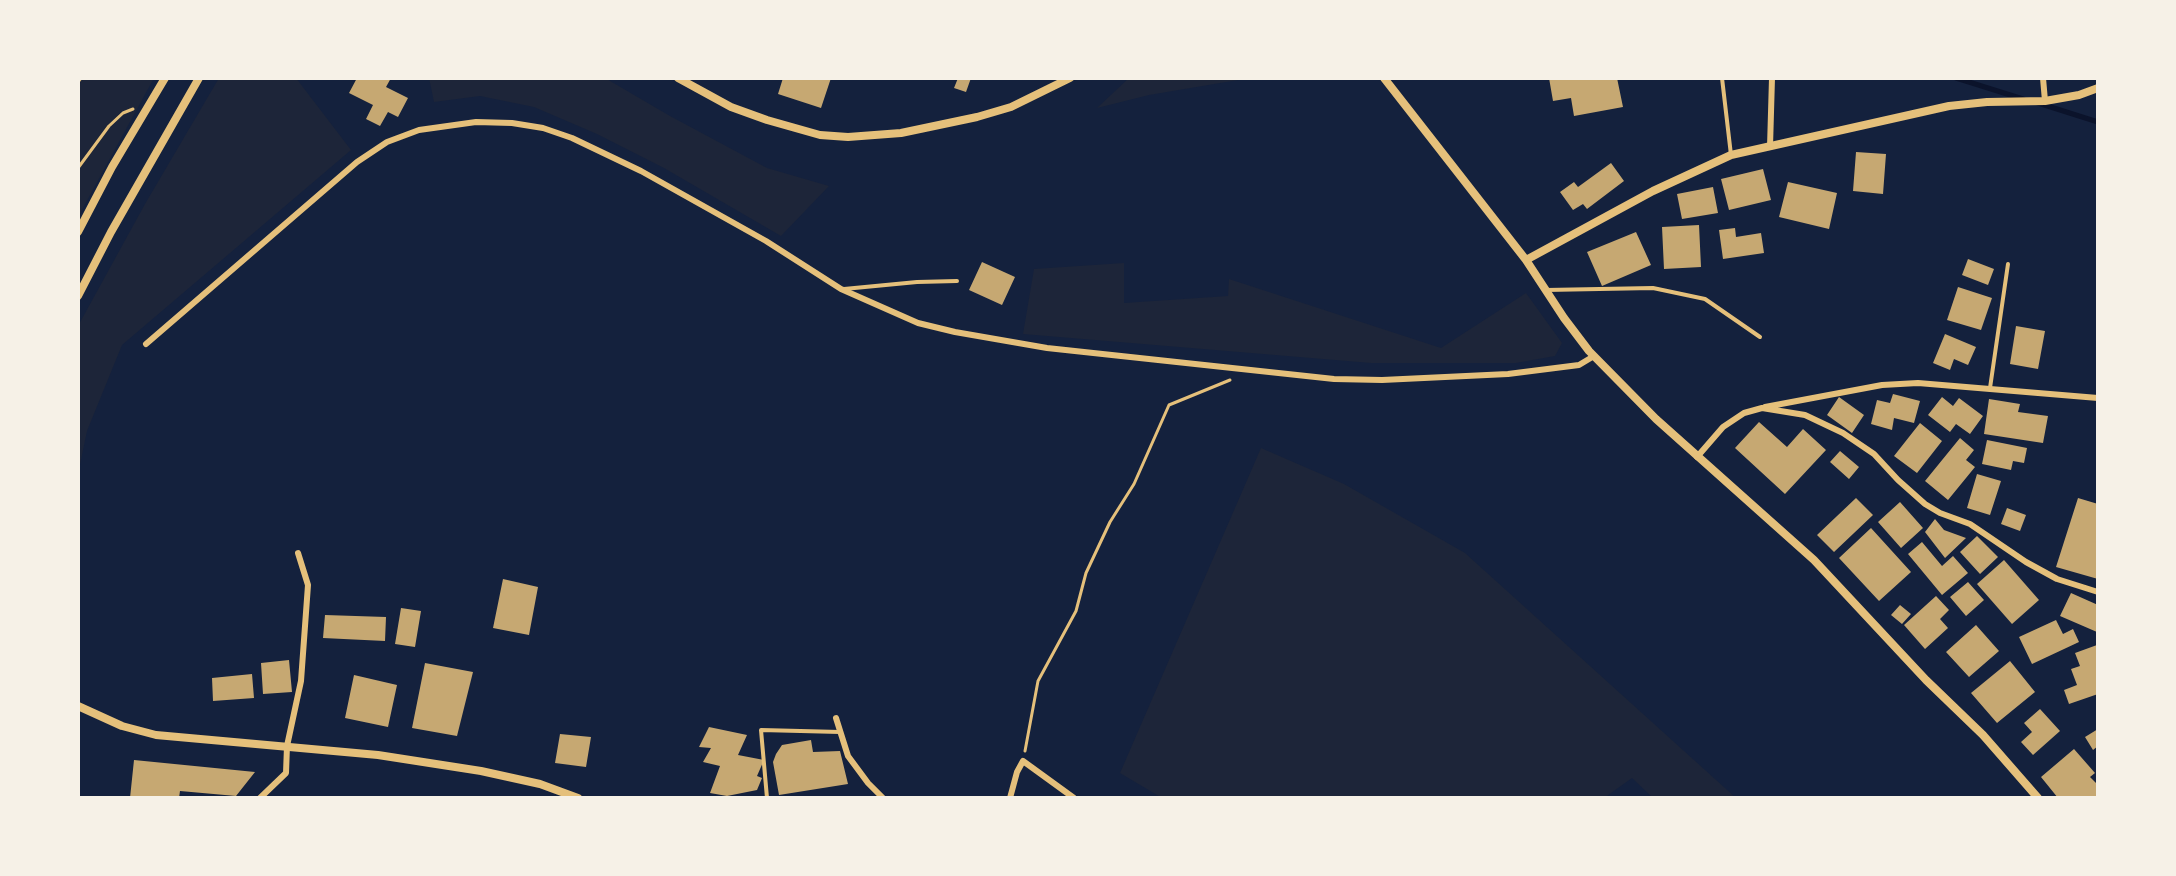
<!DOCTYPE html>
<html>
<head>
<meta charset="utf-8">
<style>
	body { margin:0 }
	#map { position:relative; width:2176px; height:876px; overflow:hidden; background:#14213d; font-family:"DM Sans",sans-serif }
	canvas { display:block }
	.frame { position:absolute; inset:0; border:80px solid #f6f1e7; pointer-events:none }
</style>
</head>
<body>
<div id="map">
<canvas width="2176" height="876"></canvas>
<div class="frame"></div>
</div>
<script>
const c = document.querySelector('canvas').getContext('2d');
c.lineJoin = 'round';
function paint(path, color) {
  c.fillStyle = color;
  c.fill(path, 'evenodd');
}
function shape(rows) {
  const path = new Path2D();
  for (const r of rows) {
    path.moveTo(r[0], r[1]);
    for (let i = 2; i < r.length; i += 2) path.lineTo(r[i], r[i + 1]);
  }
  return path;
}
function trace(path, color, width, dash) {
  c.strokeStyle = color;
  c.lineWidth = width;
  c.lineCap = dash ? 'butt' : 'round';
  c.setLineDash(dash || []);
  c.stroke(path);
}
const green = shape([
	[78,78,154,78,78,217],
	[219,78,296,78,351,150,122,345,87,431,78,474,78,326,145,204],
	[429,78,605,78,670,116,767,168,829,186,781,236,664,168,597,134,534,107,480,96,434,102],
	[1129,78,1250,78,1149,95,1097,108],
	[1124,263,1124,303,1228,296,1229,279,1441,348,1526,293,1562,343,1555,356,1516,363,1371,363,1023,334,1034,269],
	[1261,448,1344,484,1465,553,1736,798,1653,798,1632,778,1604,798,1162,798,1120,773]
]);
const stream = shape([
	[1956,78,2023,99],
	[2038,103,2098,122]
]);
const building = shape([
	[357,78,391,78,386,87,408,98,398,117,388,112,380,126,366,119,373,105,349,93],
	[783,78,831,78,821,108,778,94],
	[958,78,971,78,966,92,954,88],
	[1549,78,1617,78,1623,107,1574,116,1571,98,1553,101],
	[1856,152,1886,154,1883,194,1853,191],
	[1611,163,1624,181,1587,209,1583,204,1573,210,1560,192,1574,182,1578,187],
	[1763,169,1771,200,1729,210,1721,179],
	[1788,182,1837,193,1829,229,1779,217],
	[1713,187,1718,213,1682,219,1677,194],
	[1699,225,1701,267,1664,269,1662,227],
	[1735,228,1736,237,1761,233,1764,253,1723,259,1719,230],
	[1636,232,1651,265,1602,286,1587,252],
	[1968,259,1994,269,1988,285,1962,275],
	[982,262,1015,277,1002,305,969,290],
	[1958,287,1992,298,1981,330,1947,320],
	[2016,326,2045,331,2038,369,2010,364],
	[1945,334,1976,347,1968,365,1954,359,1950,370,1933,363],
	[1893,394,1920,401,1914,423,1894,418,1892,430,1871,424,1877,400,1890,403],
	[1839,397,1864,415,1852,433,1827,415],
	[1942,397,1953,406,1959,398,1983,416,1970,434,1956,424,1950,432,1928,415],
	[1989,399,2020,404,2018,412,2048,416,2043,443,1984,434],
	[1759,422,1787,447,1803,429,1826,450,1785,494,1735,448],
	[1920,423,1942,441,1917,473,1894,456],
	[1960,438,1974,450,1966,460,1975,467,1948,500,1925,481],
	[1987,440,2027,448,2024,463,2013,461,2011,470,1982,464],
	[1840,451,1859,467,1849,479,1830,462],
	[1977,474,2001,481,1990,515,1967,508],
	[1856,498,1873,515,1834,552,1817,535],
	[2078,498,2098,504,2098,579,2056,567],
	[1900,502,1923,528,1901,548,1878,522],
	[2007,508,2026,515,2020,531,2001,524],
	[1935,519,1944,530,1966,538,1945,558,1925,532],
	[1871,528,1911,572,1879,601,1839,558],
	[1977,536,1998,557,1980,574,1960,552],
	[1922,542,1942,566,1953,556,1968,573,1942,595,1908,554],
	[2004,560,2039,600,2012,624,1977,584],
	[503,579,538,587,529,635,493,628],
	[1968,582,1984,600,1966,616,1950,597],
	[2071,593,2098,605,2097,632,2060,616],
	[1936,596,1949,610,1940,619,1948,628,1925,649,1904,625],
	[1900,605,1911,614,1902,624,1891,615],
	[401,608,421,611,415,647,395,644],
	[325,615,386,617,385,641,323,638],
	[2056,620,2063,634,2073,629,2079,642,2032,664,2019,637],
	[1976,625,1999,651,1969,677,1946,652],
	[2097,645,2098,694,2069,704,2064,690,2077,685,2071,669,2080,666,2075,653],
	[289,660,292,692,263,694,261,663],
	[2010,661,2035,692,1997,723,1971,693],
	[425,663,473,672,457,736,412,728],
	[252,674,254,698,213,701,212,678],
	[354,675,397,685,388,727,345,718],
	[2040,709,2060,731,2033,755,2021,742,2032,732,2024,723],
	[709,727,747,735,738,755,764,760,757,776,762,778,757,790,727,796,710,793,720,766,703,762,711,748,699,747],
	[2098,729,2098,746,2093,750,2085,737],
	[560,734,591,737,586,767,555,763],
	[811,740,813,752,840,751,848,784,779,795,773,762,776,754,782,745],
	[2074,749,2095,773,2090,777,2098,785,2098,798,2058,798,2041,777],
	[134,760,255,772,236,796,180,791,179,798,130,798]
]);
const path = shape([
	[78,82,81,78],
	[78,168,109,126,123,113,133,109],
	[1025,751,1038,681,1076,611,1086,573,1110,522,1134,484,1169,405,1230,380]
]);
const service = shape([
	[1722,78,1731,155],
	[844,289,917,282,957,281],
	[1546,290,1653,288,1705,299,1760,337],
	[1990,388,2008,264],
	[767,798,761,730,840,732]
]);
const minor = shape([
	[2043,78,2045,101],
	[1770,147,1772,78],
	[146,344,357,162,387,142,419,130,476,122,512,123,543,128,572,138,641,171,766,241,841,289,918,323,955,332,1047,348,1334,379,1382,380,1508,374,1579,365,1594,356],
	[1765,407,1882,385,1918,383,2098,398],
	[1697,457,1723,427,1744,413,1762,408,1805,415,1843,433,1874,454,1898,480,1925,504,1940,513,1970,524,2026,562,2057,579,2098,592],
	[836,718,848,756,868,783,883,798],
	[260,798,286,773,287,746,301,681,308,585,298,553],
	[1010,798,1017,772,1023,761,1074,798]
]);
const tertiary = shape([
	[678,78,731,107,767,120,820,135,848,137,901,133,977,117,1011,107,1070,78],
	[1384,78,1526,260,1564,318,1589,351,1656,419,1814,560,1926,680,1983,735,2038,798],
	[78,232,112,167,165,78],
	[1526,260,1653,191,1731,155,1949,106,1987,102,2045,101,2079,95,2098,88],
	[78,296,111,232,199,78],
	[78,706,122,726,156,735,378,755,481,771,540,784,578,798]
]);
paint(green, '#1d2539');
trace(stream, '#0b132b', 5);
paint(building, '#c6a872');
trace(path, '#e5c07b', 3);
trace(service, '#e5c07b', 4);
trace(minor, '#e5c07b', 6);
trace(tertiary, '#e5c07b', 8);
</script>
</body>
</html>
